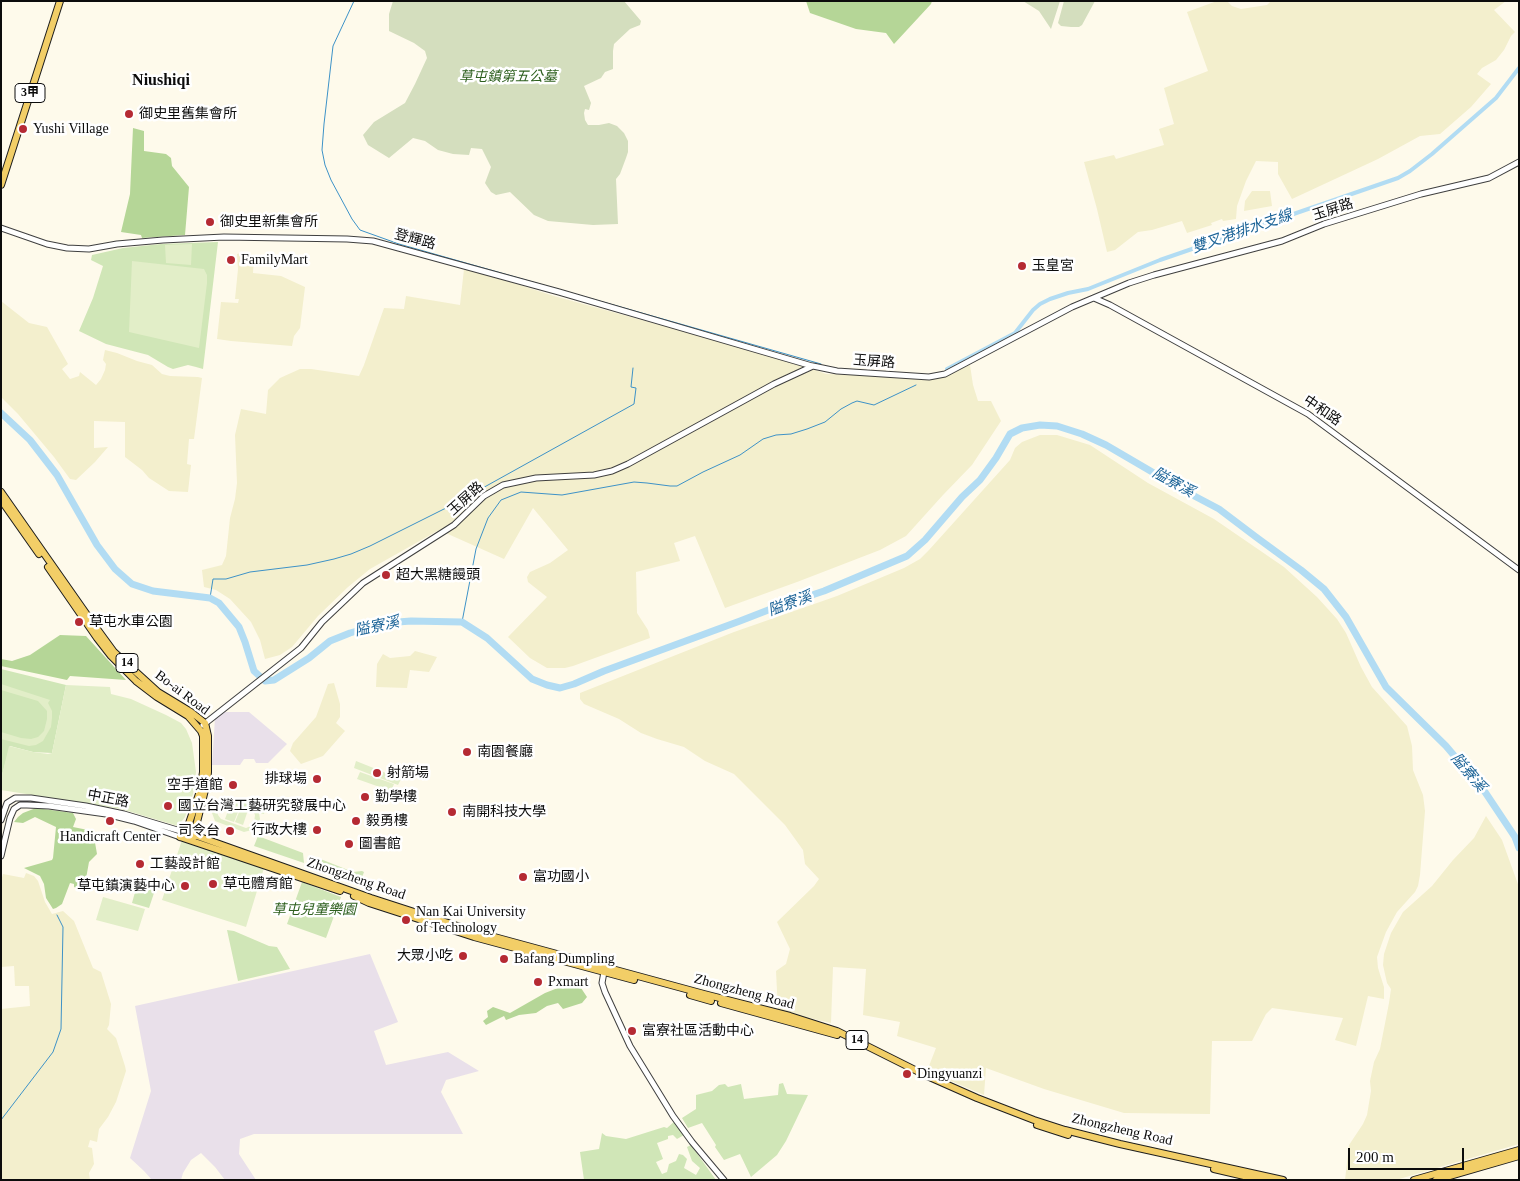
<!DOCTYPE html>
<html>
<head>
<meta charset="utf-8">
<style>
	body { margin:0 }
	#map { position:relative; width:1520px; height:1181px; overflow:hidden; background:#fefaeb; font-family:"Times New Roman",serif }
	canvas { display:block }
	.frame { position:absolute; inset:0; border:2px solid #0c0c0c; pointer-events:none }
	.scale { position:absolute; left:1348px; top:1148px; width:116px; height:22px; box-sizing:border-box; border:2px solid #0c0c0c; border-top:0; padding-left:6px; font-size:15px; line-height:18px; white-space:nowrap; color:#0c0c0c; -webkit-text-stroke:4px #fff; paint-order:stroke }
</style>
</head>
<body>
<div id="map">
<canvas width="1520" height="1181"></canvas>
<div class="frame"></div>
<div class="scale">200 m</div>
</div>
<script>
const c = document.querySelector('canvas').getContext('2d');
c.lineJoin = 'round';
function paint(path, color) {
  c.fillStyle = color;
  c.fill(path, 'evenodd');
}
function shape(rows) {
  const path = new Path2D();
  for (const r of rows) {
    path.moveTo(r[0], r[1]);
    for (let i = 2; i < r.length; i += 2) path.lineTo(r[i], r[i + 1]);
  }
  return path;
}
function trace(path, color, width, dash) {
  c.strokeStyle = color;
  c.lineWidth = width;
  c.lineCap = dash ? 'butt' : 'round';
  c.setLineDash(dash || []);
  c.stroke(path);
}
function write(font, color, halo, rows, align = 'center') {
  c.font = font + ' "Times New Roman","Noto Sans TC",serif';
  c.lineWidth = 5;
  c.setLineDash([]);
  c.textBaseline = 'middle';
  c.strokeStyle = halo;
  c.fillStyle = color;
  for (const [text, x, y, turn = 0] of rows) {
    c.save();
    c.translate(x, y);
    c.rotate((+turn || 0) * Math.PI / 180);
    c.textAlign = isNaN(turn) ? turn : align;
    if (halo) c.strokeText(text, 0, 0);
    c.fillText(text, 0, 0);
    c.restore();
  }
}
const industrial = shape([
	[225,712,249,712,287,744,268,763,256,763,254,759,244,759,240,765,212,765,215,718],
	[370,954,398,1022,374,1031,386,1065,448,1052,479,1071,446,1080,441,1092,463,1134,254,1134,240,1139,239,1154,256,1180,225,1180,215,1167,201,1153,191,1160,183,1173,181,1180,152,1180,144,1171,130,1158,151,1091,135,1006]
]);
const farmland = shape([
	[1217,1,1227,1,1232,6,1241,9,1267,5,1271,1,1506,1,1494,10,1515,32,1511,36,1504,50,1496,60,1482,68,1477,74,1491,84,1471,107,1440,134,1420,136,1378,159,1292,199,1278,174,1278,162,1256,161,1246,181,1237,206,1236,219,1223,221,1222,219,1211,223,1212,225,1187,233,1182,221,1152,230,1138,232,1115,250,1107,252,1097,209,1084,162,1114,155,1116,159,1164,145,1159,129,1174,124,1164,88,1208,71,1187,12],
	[1252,191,1270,191,1272,206,1244,211,1245,201],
	[241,253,254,255,253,273,281,276,305,287,300,328,294,336,292,346,231,341,217,339,221,302,238,303,239,299,235,299,238,269,237,254],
	[464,269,495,277,554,296,792,361,826,374,940,377,970,365,973,385,978,401,991,401,1001,421,972,465,943,495,906,536,880,550,797,582,725,608,695,536,674,543,680,561,636,572,637,613,648,630,650,638,573,666,565,668,547,668,530,658,508,637,547,597,533,586,528,582,527,577,530,572,550,563,568,550,533,508,504,559,439,530,370,569,348,587,318,616,292,647,280,655,265,659,260,640,251,622,230,599,216,590,204,587,202,570,222,565,226,556,230,518,235,499,237,483,235,435,241,409,266,414,268,390,280,378,300,369,311,369,359,376,364,365,384,308,404,309,406,296,460,305],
	[1,301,29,323,47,327,68,364,62,369,70,379,79,376,80,372,96,385,101,379,105,370,106,364,103,360,105,350,117,353,137,361,152,365,162,374,170,376,198,377,202,378,194,439,189,439,187,464,191,465,188,492,169,491,149,478,142,470,125,457,125,422,94,421,94,448,108,447,95,462,76,480,70,479,54,457,18,414,1,397],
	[1040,435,1057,435,1090,445,1148,483,1214,519,1284,567,1317,597,1337,619,1346,633,1361,667,1372,687,1407,726,1412,746,1413,770,1423,795,1425,811,1420,875,1418,886,1415,892,1397,912,1386,932,1377,957,1378,968,1384,987,1384,999,1368,996,1356,1046,1335,1040,1343,1018,1272,1008,1266,1014,1252,1041,1212,1041,1210,1114,1124,1113,1044,1089,986,1068,984,1095,927,1071,936,1048,897,1036,900,1022,863,1015,866,969,833,967,831,1023,778,1011,776,971,786,964,790,949,777,922,814,886,819,879,805,864,803,850,785,825,734,774,705,761,684,747,657,739,641,733,619,719,584,704,580,699,580,693,734,632,837,596,904,568,920,559,929,550,1010,460,1015,448,1022,442],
	[415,651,437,657,429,672,410,670,407,688,376,687,377,664,383,654,390,658,410,656],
	[334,683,340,704,340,717,336,723,345,731,323,756,301,764,290,751,293,743,316,717,328,684],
	[1486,816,1502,840,1519,887,1519,1144,1396,1180,1345,1180,1349,1145,1363,1124,1367,1115,1371,1091,1370,1081,1374,1062,1380,1049,1389,1003,1391,989,1387,983,1383,965,1384,954,1391,933,1403,912,1432,886,1453,860,1474,838],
	[26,873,34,876,38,881,45,902,52,914,63,911,74,921,93,968,101,972,111,1004,109,1025,107,1029,116,1038,125,1066,126,1071,116,1102,108,1117,99,1129,97,1142,90,1140,88,1147,92,1148,94,1164,89,1173,90,1180,1,1180,1,1009,30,1006,29,986,15,986,14,966,1,967,1,881,3,874,24,878]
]);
const green = shape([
	[218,242,203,369,196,367,188,365,173,369,168,367,148,355,106,344,79,331,93,298,103,266,91,260,92,255,123,248,161,244],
	[1,669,66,685,52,753,33,752,10,746,1,779],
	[258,836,303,853,304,863,254,846],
	[318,858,353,872,362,871,364,872,360,883,315,865],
	[302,882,341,897,326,938,287,924],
	[137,885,155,890,149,908,132,903],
	[227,930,234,931,269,946,277,947,290,969,238,981],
	[783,1083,787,1094,808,1095,786,1141,777,1155,751,1177,740,1154,724,1160,715,1147,716,1145,702,1123,688,1128,682,1118,696,1109,696,1095,712,1091,719,1085,725,1084,728,1087,741,1084,744,1099,778,1095,779,1084],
	[675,1121,684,1135,677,1139,673,1135,668,1136,668,1139,657,1143,663,1159,656,1162,662,1174,667,1172,669,1164,676,1161,679,1154,683,1155,687,1159,684,1168,696,1175,700,1168,692,1161,687,1147,691,1145,716,1180,584,1180,580,1152,599,1149,602,1133,606,1136,626,1139,664,1127,667,1128]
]);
const forest = shape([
	[806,1,932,1,931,4,894,44,886,33,856,29,810,13],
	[133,128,144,131,144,151,166,154,171,158,172,166,189,187,185,235,142,238,141,235,121,232,130,194],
	[60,635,86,636,126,680,70,676,67,680,1,666,1,659,12,661,30,655],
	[36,808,73,813,76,819,73,827,93,831,97,854,89,862,85,884,86,885,85,892,74,887,74,884,70,883,62,904,56,908,53,909,46,898,44,884,40,876,24,868,52,860,53,858,56,827,35,817,23,823,14,822,18,817,23,813],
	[563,986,581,988,587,997,582,1003,563,1009,558,1003,547,1006,536,1013,519,1015,506,1020,504,1016,486,1025,483,1021,488,1017,487,1011,493,1007,510,1013,545,993]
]);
const cemetery = shape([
	[393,1,624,1,641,21,640,25,630,29,614,44,613,51,613,69,605,72,601,78,584,86,591,103,589,110,585,109,584,113,585,120,588,125,599,125,609,123,617,126,624,133,628,141,628,152,626,158,620,174,616,179,618,224,593,225,548,221,534,215,510,192,496,195,491,192,485,183,491,167,482,149,471,148,469,155,453,154,438,150,425,141,413,138,389,158,368,145,363,135,374,122,405,103,415,84,427,58,425,51,414,43,389,31,389,14],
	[1023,1,1060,1,1051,29,1039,11],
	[1064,1,1095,1,1082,25,1079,27,1071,27,1061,26,1058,23]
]);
const pitch = shape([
	[192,244,191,265,166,263,165,245],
	[132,261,204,269,207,275,207,283,199,348,129,332],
	[1,684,50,700,48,703,52,711,52,718,51,727,43,741,36,745,29,746,1,739,1,732,21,738,31,739,38,737,44,731,47,719,47,711,38,701,1,690],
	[66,685,110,687,111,694,131,699,166,715,181,723,186,729,192,743,196,772,193,794,185,817,178,826,121,809,1,790,1,779,9,746,33,752,48,754,52,753],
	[356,761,401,779,398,785,354,768],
	[360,772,394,784,391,791,357,779],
	[223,797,230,797,265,810,264,814,259,813,260,819,256,827,252,830,244,832,215,821,212,813,213,806,217,800],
	[225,802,231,803,225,819,234,822,240,807,241,807,235,822,243,825,248,810,253,811,255,815,254,823,251,826,246,828,221,819,218,815,217,809,221,803],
	[182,840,264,868,246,927,162,900],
	[103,897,145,909,138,931,96,920]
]);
const stream = shape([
	[354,1,333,46,324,124,322,150,325,165,331,180,352,219,360,230,399,244,821,364],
	[210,598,213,579,226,579,250,572,307,565,334,559,351,554,370,546,452,505,634,404,636,388,631,387,633,368],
	[462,622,476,549,488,518,501,500,521,492,562,495,634,482,647,483,670,486,677,486,703,472,740,455,763,439,776,435,791,434,807,429,825,422,841,409,852,403,857,401,874,405,916,385],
	[1,1120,53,1052,61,1029,63,927,57,915]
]);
const canal = shape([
	[947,369,1015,333,1033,310,1040,304,1050,299,1068,293,1088,289,1160,260,1398,178,1410,171,1432,154,1496,98,1519,68]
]);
const river = shape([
	[1,413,30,440,57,475,97,545,115,569,132,584,153,591,210,598,219,603,239,627,245,642,254,671,265,681,274,680,309,658,330,641,350,633,385,623,411,621,462,622,487,638,532,679,547,685,560,688,574,684,604,671,740,621,776,607,824,591,907,556,925,540,962,497,980,480,996,458,1010,434,1022,428,1040,425,1057,426,1082,434,1106,445,1183,490,1219,509,1256,537,1301,570,1324,589,1346,617,1386,687,1446,746,1485,792,1515,837,1519,848]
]);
const tertiary = shape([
	[1,228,47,244,67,248,89,249,117,244,163,240,224,237,347,239,373,241,559,292,812,366],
	[1094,298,1110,305,1308,414,1519,570],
	[203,725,301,648,322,622,363,583,454,525,484,496,503,485,536,478,594,475,612,471,628,464,774,384,813,366,837,371,929,377,945,374,1072,307,1129,283,1154,275,1282,241,1324,224,1421,194,1489,178,1519,162],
	[1,820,7,803,15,798,31,798,86,806,124,814,194,835],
	[1,856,10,818,14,809,20,805,27,805,49,806,106,814,134,821,180,837],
	[604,972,602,983,605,992,630,1046,673,1116,692,1142,724,1180]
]);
const primary = shape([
	[1,185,60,1],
	[1,492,92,622,114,652,158,692,191,712,205,723,208,736,208,772,207,782,193,838],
	[1,500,39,554],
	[48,567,97,638,111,656,136,681,157,697,188,716,201,731,203,736,203,772,200,791,186,832,180,837],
	[194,835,371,898,476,932,704,994,790,1016,837,1031,925,1075,977,1098,1034,1120,1065,1130,1120,1144,1283,1180],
	[180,837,340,891],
	[354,896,369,903,474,937,634,980],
	[690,995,711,1001],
	[721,1003,837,1035],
	[1037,1125,1068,1135],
	[1214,1169,1261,1180],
	[1414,1180,1519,1150],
	[1436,1180,1519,1156]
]);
const markers = [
	[129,114,5,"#b52a33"],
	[23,129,5,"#b52a33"],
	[210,222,5,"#b52a33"],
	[231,260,5,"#b52a33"],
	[1022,266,5,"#b52a33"],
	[386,575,5,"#b52a33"],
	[79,622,5,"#b52a33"],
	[467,752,5,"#b52a33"],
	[377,773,5,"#b52a33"],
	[317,779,5,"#b52a33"],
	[233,785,5,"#b52a33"],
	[365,797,5,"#b52a33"],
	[168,806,5,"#b52a33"],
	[452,812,5,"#b52a33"],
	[110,821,5,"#b52a33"],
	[356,821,5,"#b52a33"],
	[317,830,5,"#b52a33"],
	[230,831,5,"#b52a33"],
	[349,844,5,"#b52a33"],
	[140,864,5,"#b52a33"],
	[523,877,5,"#b52a33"],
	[213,884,5,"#b52a33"],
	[185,886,5,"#b52a33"],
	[406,920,5,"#b52a33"],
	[463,956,5,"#b52a33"],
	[504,959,5,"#b52a33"],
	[538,982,5,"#b52a33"],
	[632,1031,5,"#b52a33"],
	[907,1074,5,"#b52a33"]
];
const shields = [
	[30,93,30],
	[127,663,22],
	[857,1040,22]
];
const shieldNames = [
	["3甲",30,93],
	["14",127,663],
	["14",857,1040]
];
const parkNames = [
	["草屯鎮第五公墓",508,77],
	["草屯兒童樂園",314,910]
];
const poiNames = [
	["御史里舊集會所",139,114],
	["Yushi Village",33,129],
	["御史里新集會所",220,222],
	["FamilyMart",241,260],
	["玉皇宮",1032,266],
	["超大黑糖饅頭",396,575],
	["草屯水車公園",89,622],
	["南園餐廳",477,752],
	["射箭場",387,773],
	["排球場",307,779,"right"],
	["空手道館",223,785,"right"],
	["勤學樓",375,797],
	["國立台灣工藝研究發展中心",178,806],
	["南開科技大學",462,812],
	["毅勇樓",366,821],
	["行政大樓",307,830,"right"],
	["司令台",220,831,"right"],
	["Handicraft Center",110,837,"center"],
	["圖書館",359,844],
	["工藝設計館",150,864],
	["富功國小",533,877],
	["草屯體育館",223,884],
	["草屯鎮演藝中心",175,886,"right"],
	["Nan Kai University",416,912],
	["of Technology",416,928],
	["大眾小吃",453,956,"right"],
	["Bafang Dumpling",514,959],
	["Pxmart",548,982],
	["富寮社區活動中心",642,1031],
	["Dingyuanzi",917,1074]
];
const streetNames = [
	["玉屏路",1333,210,-18],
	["登輝路",415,240,15],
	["玉屏路",874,362,4],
	["中和路",1322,411,34],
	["玉屏路",466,499,-42],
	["Bo-ai Road",182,693,37],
	["中正路",108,799,11],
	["Zhongzheng Road",356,879,19],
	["Zhongzheng Road",744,992,15],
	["Zhongzheng Road",1122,1130,13]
];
const waterNames = [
	["雙叉港排水支線",1242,232,-19],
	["隘寮溪",1173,483,29],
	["隘寮溪",790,604,-20],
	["隘寮溪",377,627,-12],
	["隘寮溪",1468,773,50]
];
const quarterNames = [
	["Niushiqi",161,81]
];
paint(industrial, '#e9e0ea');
paint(farmland, '#f3efcd');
paint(green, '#d0e6b7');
paint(forest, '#b5d697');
paint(cemetery, '#d4debe');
paint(pitch, '#e2eec8');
trace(stream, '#3d92c7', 1);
trace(canal, '#b2dcf3', 4);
trace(river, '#b2dcf3', 7);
trace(tertiary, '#3f3f3f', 7);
trace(primary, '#1d1d1d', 8);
trace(tertiary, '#fff', 5);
trace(primary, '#f2ce67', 6);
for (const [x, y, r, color] of markers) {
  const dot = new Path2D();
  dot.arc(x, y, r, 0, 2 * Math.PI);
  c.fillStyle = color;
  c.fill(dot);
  trace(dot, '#fff', 2);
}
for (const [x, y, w] of shields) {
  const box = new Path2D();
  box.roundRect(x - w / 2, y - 9.5, w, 19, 4);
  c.fillStyle = '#fff';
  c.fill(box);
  trace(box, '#0c0c0c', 1);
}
write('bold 12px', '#0c0c0c', null, shieldNames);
write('italic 14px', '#2e601f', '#fff', parkNames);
write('14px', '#0c0c0c', '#fff', poiNames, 'left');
write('14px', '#0c0c0c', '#fff', streetNames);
write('italic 15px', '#1b6397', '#fff', waterNames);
write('bold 16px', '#0c0c0c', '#fff', quarterNames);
</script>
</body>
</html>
